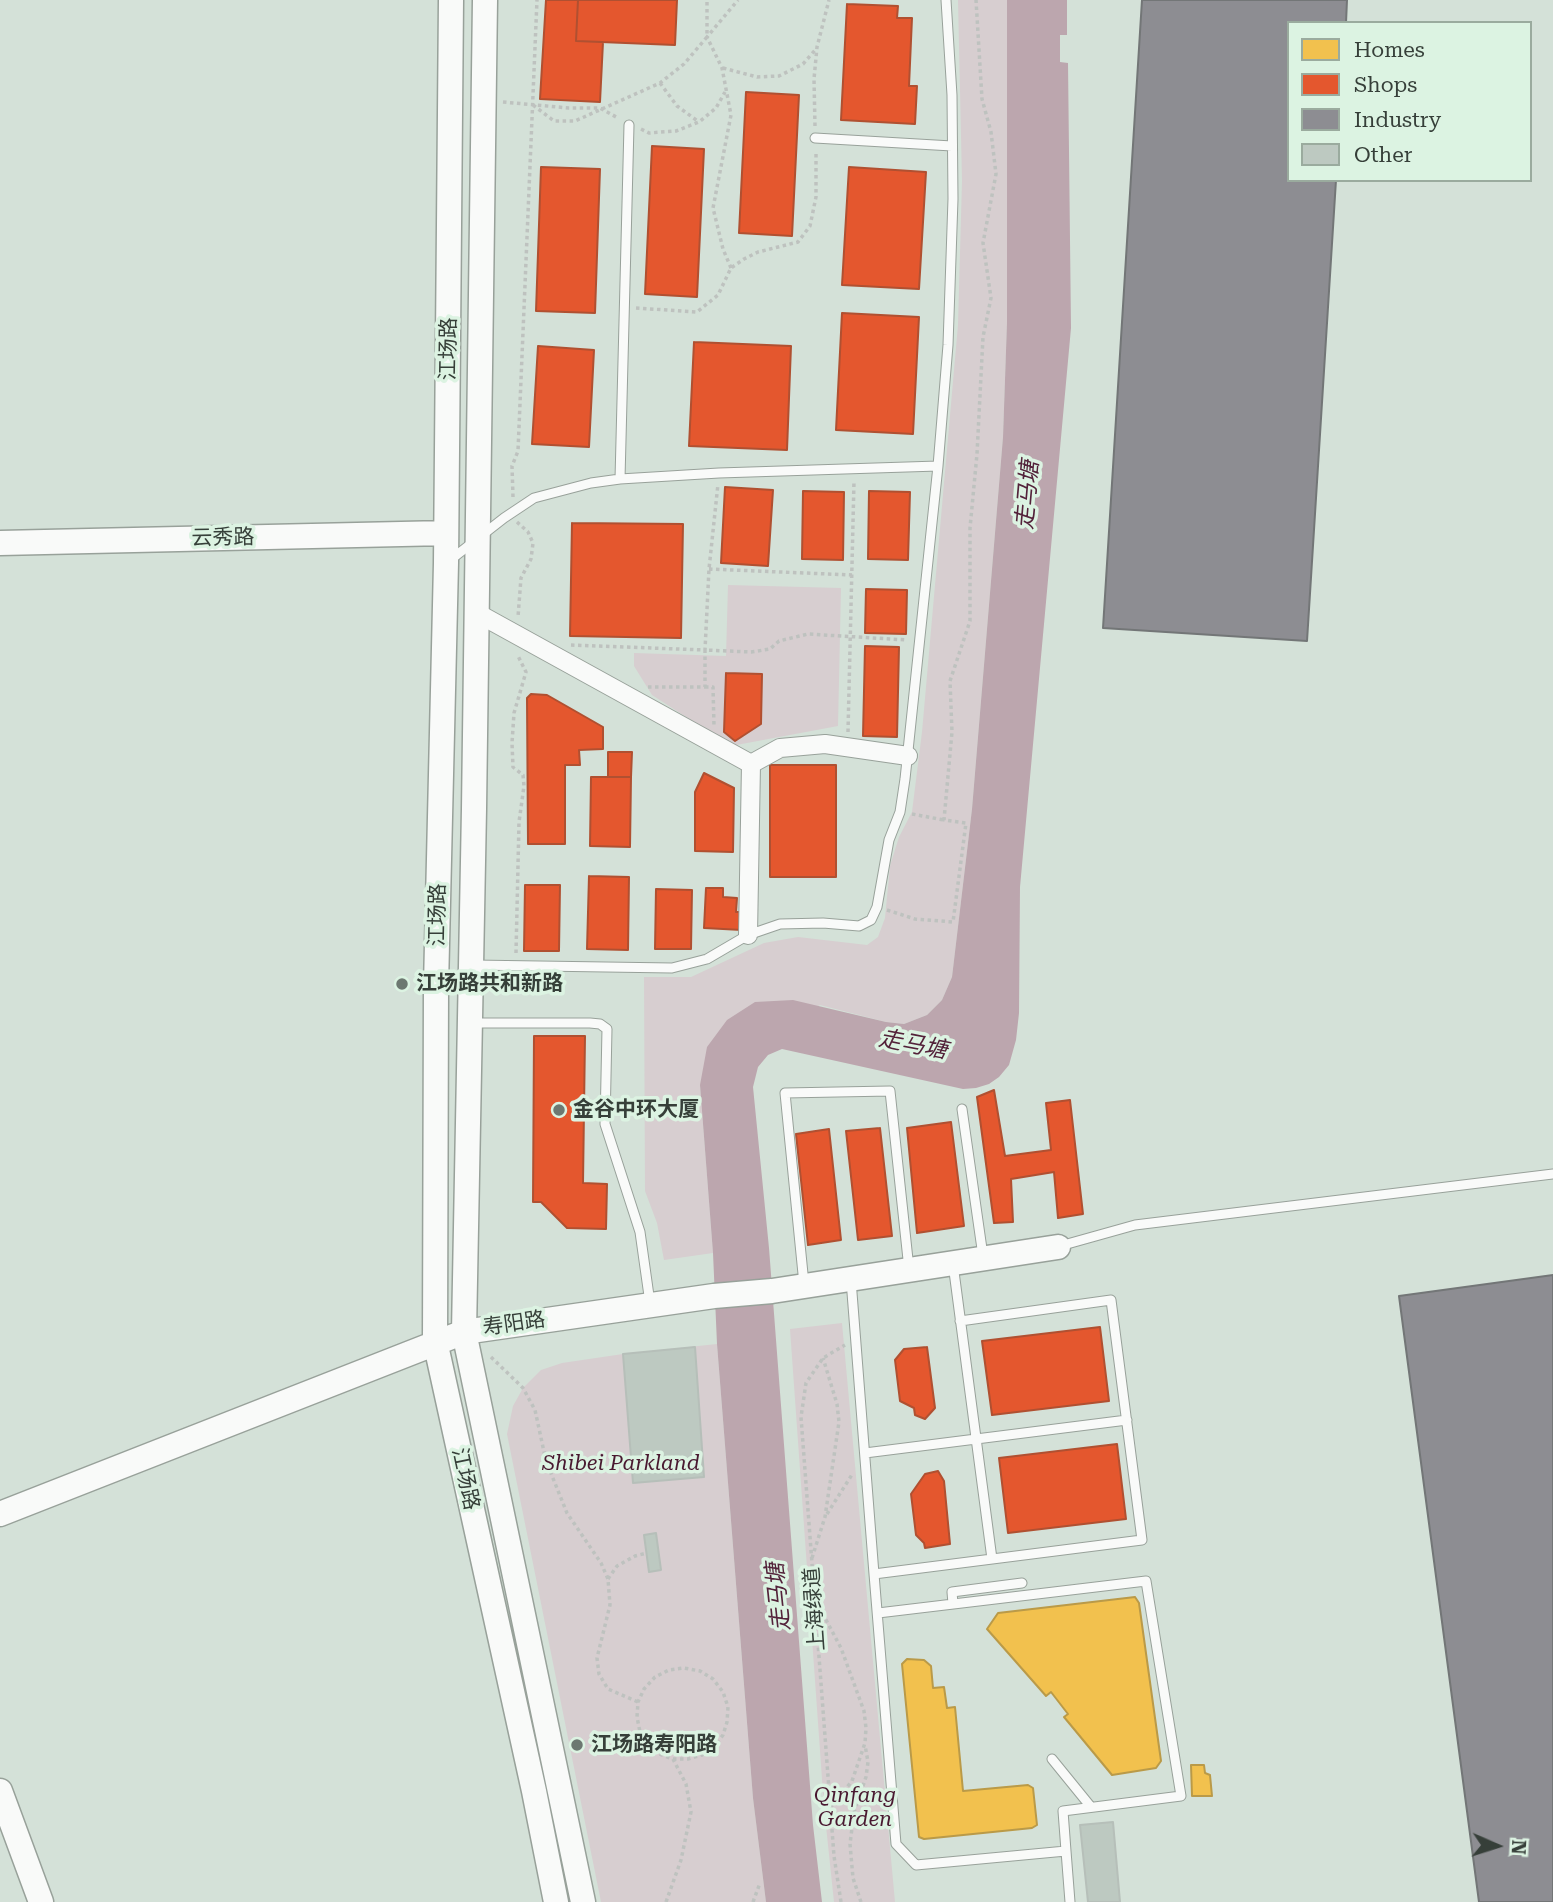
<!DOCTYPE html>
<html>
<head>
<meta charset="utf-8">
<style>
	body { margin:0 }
	#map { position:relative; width:1553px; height:1902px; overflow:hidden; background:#d4e1d8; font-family:"Roboto Serif",serif }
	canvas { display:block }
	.legend { position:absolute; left:1287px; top:21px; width:245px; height:161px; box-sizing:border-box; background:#dcf3e2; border:2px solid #9aab9e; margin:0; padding:9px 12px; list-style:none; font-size:21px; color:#363f39 }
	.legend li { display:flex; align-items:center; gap:14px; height:35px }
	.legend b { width:35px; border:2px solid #9aab9e }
	.north { position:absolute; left:1462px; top:1811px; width:70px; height:70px; -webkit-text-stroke:5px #dcf3e2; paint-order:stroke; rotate:93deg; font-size:19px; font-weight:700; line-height:28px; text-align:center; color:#363f39 }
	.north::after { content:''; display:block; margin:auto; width:24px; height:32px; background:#363f39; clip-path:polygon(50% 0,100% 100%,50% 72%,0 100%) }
</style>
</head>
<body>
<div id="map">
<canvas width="1553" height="1902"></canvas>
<ul class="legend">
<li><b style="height:19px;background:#f2c14e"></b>Homes</li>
<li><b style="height:19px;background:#e4572e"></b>Shops</li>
<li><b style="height:19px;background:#8d8d92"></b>Industry</li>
<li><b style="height:19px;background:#bdc9c1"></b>Other</li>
</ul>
<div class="north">N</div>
</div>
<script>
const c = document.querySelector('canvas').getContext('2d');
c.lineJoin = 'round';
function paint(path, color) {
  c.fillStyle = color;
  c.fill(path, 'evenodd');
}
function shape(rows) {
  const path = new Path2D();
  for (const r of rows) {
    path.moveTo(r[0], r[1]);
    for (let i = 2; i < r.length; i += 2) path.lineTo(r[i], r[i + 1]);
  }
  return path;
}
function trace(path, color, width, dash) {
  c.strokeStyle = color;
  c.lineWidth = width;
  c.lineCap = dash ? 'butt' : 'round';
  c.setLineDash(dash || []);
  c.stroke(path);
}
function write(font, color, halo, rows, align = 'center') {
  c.font = font + ' "Roboto Serif","Noto Sans SC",serif';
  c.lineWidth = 7;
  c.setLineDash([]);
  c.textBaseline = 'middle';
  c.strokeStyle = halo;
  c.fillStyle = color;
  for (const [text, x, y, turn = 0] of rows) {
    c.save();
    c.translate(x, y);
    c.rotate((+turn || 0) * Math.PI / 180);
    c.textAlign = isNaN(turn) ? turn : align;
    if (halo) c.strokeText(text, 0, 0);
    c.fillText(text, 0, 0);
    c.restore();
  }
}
const green = shape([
	[958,0,1007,0,1007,322,1003,437,972,809,952,977,942,1000,927,1015,904,1024,886,1022,820,1005,700,1085,713,1253,664,1260,657,1223,645,1191,644,977,691,977,764,943,798,937,867,945,878,937,885,918,890,866,899,837,912,812,922,732,958,325,962,181],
	[728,585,841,588,838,726,731,746,652,695,634,666,634,653,726,656],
	[842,1323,895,1902,834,1902,824,1807,790,1329],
	[717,1344,753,1798,766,1902,601,1902,507,1434,513,1406,523,1388,541,1370,562,1363,623,1354]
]);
const water = shape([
	[1007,0,1067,0,1067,35,1060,35,1060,62,1068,63,1071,328,1020,887,1019,1013,1016,1040,1009,1065,999,1077,989,1084,976,1088,963,1089,782,1049,768,1055,758,1067,753,1087,769,1248,813,1825,822,1902,766,1902,753,1798,717,1344,713,1253,700,1085,707,1047,727,1020,755,1002,793,1000,886,1022,904,1024,927,1015,942,1000,952,977,972,809,1003,437,1007,322]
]);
const homes = shape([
	[1135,1597,1139,1603,1161,1761,1156,1768,1112,1775,1064,1717,1068,1714,1051,1692,1046,1696,987,1629,998,1613,1135,1597],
	[907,1659,924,1660,931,1666,933,1688,944,1687,947,1708,955,1707,963,1791,1028,1785,1033,1788,1037,1825,1032,1828,924,1839,919,1837,902,1664,907,1659],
	[1191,1765,1204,1765,1205,1773,1210,1775,1212,1796,1192,1796,1191,1765]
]);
const shops = shape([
	[546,0,578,0,576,41,603,42,600,102,540,99,546,0],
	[578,0,677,0,675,45,576,41,578,0],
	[847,4,898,6,897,18,912,18,909,86,917,86,915,124,841,120,847,4],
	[746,92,799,95,792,236,739,233,746,92],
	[652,146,704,149,697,297,645,294,652,146],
	[541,167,600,169,595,313,536,311,541,167],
	[849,167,926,172,919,289,842,285,849,167],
	[842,313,919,317,913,434,836,430,842,313],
	[694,342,791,346,787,450,689,446,694,342],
	[538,346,594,350,589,447,532,444,538,346],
	[725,487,773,490,768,566,721,563,725,487],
	[803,491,844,492,843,560,802,559,803,491],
	[869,491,910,492,908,560,868,559,869,491],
	[572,523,683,524,681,638,570,636,572,523],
	[866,589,907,590,906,634,865,633,866,589],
	[865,646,899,647,897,737,863,736,865,646],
	[726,673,762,674,761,724,735,741,724,732,726,673],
	[531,694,547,695,603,727,603,749,579,750,580,765,565,765,565,844,528,844,527,698,531,694],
	[608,752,632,752,631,777,608,777,608,752],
	[770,765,836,765,836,877,770,877,770,765],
	[704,773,734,788,733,852,695,851,695,792,704,773],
	[591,777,631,777,630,847,590,846,591,777],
	[589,876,629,877,628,950,587,949,589,876],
	[525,885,560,885,559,951,524,951,525,885],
	[706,888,723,888,723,897,737,898,736,912,742,912,742,930,704,928,706,888],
	[656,889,692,890,691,949,655,949,656,889],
	[534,1036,585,1036,583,1183,607,1184,606,1229,567,1228,541,1202,533,1202,534,1036],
	[994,1090,1005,1156,1051,1150,1046,1103,1070,1100,1083,1214,1058,1218,1054,1172,1011,1179,1013,1222,994,1223,977,1097,994,1090],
	[951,1122,964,1226,917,1233,907,1128,951,1122],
	[880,1128,892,1236,858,1240,846,1131,880,1128],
	[829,1129,841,1240,808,1245,796,1134,829,1129],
	[1100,1327,1109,1401,992,1415,982,1341,1100,1327],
	[927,1347,935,1408,925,1419,915,1415,914,1408,900,1401,895,1360,904,1349,927,1347],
	[1117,1444,1126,1519,1008,1533,999,1458,1117,1444],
	[938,1471,944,1481,950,1544,925,1548,924,1543,916,1535,911,1494,925,1474,938,1471]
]);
const industry = shape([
	[1142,0,1347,0,1346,23,1289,23,1289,180,1336,180,1307,641,1103,628,1142,0],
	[1553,1275,1553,1902,1479,1902,1399,1296,1553,1275]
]);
const building = shape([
	[695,1347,704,1477,633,1483,623,1354,695,1347],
	[656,1533,661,1570,649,1572,644,1535,656,1533],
	[1113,1822,1120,1902,1088,1902,1080,1825,1113,1822]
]);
const path = shape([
	[723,68,757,77,779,76,803,64,816,49],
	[660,83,677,106,699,122],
	[503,102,569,108,600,108,618,118],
	[533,105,554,121,575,121,660,83,684,64,707,37,707,0],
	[815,126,814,79,817,47,829,0],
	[641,129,649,133,676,131,699,122,716,108,725,92],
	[731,268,723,249,713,208,731,115,722,68,707,37,738,0],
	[636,308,697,312,718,295,731,268,744,259,758,252,798,242,810,226,816,197,816,151],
	[513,497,512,466,518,451,537,0],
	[517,522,528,532,533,543,531,559,521,578,518,617],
	[709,569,852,575],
	[571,645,705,650,709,569,718,484],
	[648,687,705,687,705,650,751,652,770,649,779,641,808,634,907,640],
	[705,687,713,687,714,726],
	[848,732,854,481],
	[912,814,944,820],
	[887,910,915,919,953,922,966,823,944,820,952,732,950,681,970,621,970,528,977,454,983,337,991,298,983,243,996,174,991,132,982,99,976,0],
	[516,953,519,822,524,786,523,775,513,767,512,743,514,713,526,672,518,656],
	[491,1357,523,1388,535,1410,546,1461,567,1513,601,1563,608,1579,610,1605,597,1658,599,1674,608,1689,638,1702],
	[827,1514,853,1473],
	[812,1558,825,1517,839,1422,837,1404,823,1358],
	[608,1579,617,1566,635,1556,647,1553],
	[816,1601,841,1648,864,1711,866,1728,865,1743,852,1781,831,1807],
	[666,1902,681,1860,691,1812,686,1784,673,1759,659,1754,648,1744,640,1732,637,1717,638,1702,644,1689,655,1677,669,1670,684,1668,700,1671,713,1679,723,1692,728,1707,727,1722,723,1735,714,1747,702,1755,688,1759,673,1759],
	[753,1902,760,1883],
	[841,1902,834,1856,801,1417,806,1383,823,1358,845,1345],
	[861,1902,853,1878,850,1844,854,1812,866,1777,868,1762,865,1745]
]);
const lane = shape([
	[815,138,952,146],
	[620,479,629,125],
	[449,561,504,518,534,498,591,483,620,479,719,473,938,466],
	[473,965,672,968,707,959,748,935,780,924,823,923,859,926,871,920,877,907,889,840,900,812,905,779,938,466,948,345,953,199,952,95,946,0],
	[472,1023,590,1023,600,1024,607,1029,605,1124,640,1232,650,1303],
	[962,1109,983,1256],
	[1060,1246,1135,1225,1553,1174],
	[953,1264,992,1559],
	[851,1280,874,1574,896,1844,916,1865,1066,1851,1063,1811,1181,1796,1146,1581,878,1613],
	[804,1284,785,1093,890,1091,909,1269],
	[865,1453,1127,1420],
	[874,1574,1142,1540,1111,1300,960,1321],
	[953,1604,952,1592,1022,1583],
	[1052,1759,1091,1807],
	[1066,1851,1070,1902]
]);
const street = shape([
	[477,613,751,764],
	[751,764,780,748,825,744,908,756],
	[748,935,751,764]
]);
const secondary = shape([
	[451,0,446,563,436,986,435,1341,534,1791,556,1902],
	[485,0,474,809,464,1332,583,1902],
	[0,543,446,533],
	[0,1514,464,1332,714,1296,772,1291,1058,1247],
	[0,1791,41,1902]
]);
const markers = [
	[402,984,7,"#6d7871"],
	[559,1110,7,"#6d7871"],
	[577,1745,7,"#6d7871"]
];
const streetNames = [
	["江场路",449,349,-89],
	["云秀路",223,538,-1],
	["江场路",438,915,-89],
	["寿阳路",514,1324,-8],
	["江场路",465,1479,78],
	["上海绿道",815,1609,-94]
];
const poiNames = [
	["江场路共和新路",416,984],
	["金谷中环大厦",573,1110],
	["江场路寿阳路",591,1745]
];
const parkNames = [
	["Shibei Parkland",621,1464],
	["Qinfang",855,1796],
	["Garden",855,1820]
];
const waterNames = [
	["走马塘",1028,495,-85],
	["走马塘",913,1045,11],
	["走马塘",779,1597,-96]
];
paint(green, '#d7ced0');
paint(water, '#bca6ae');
paint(homes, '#f2c14e');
trace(homes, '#ba9a48', 2);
paint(shops, '#e4572e');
trace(shops, '#b05031', 2);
paint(industry, '#8d8d92');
trace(industry, '#737677', 2);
paint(building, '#bdc9c1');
trace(building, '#b6bfb9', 2);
trace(lane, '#98a19a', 11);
trace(street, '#98a19a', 20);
trace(secondary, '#98a19a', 27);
trace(path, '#bec2bf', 3.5, [3.5, 3.5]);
trace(lane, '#f9faf9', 9);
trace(street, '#f9faf9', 18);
trace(secondary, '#f9faf9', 24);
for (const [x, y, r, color] of markers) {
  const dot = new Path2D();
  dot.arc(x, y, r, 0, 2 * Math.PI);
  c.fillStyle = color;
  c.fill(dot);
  trace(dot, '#dcf3e2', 2.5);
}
write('21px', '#363f39', '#dcf3e2', streetNames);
write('bold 21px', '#363f39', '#dcf3e2', poiNames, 'left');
write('italic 21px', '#491930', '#dcf3e2', parkNames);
write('italic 23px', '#53223a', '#dcf3e2', waterNames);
</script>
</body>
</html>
